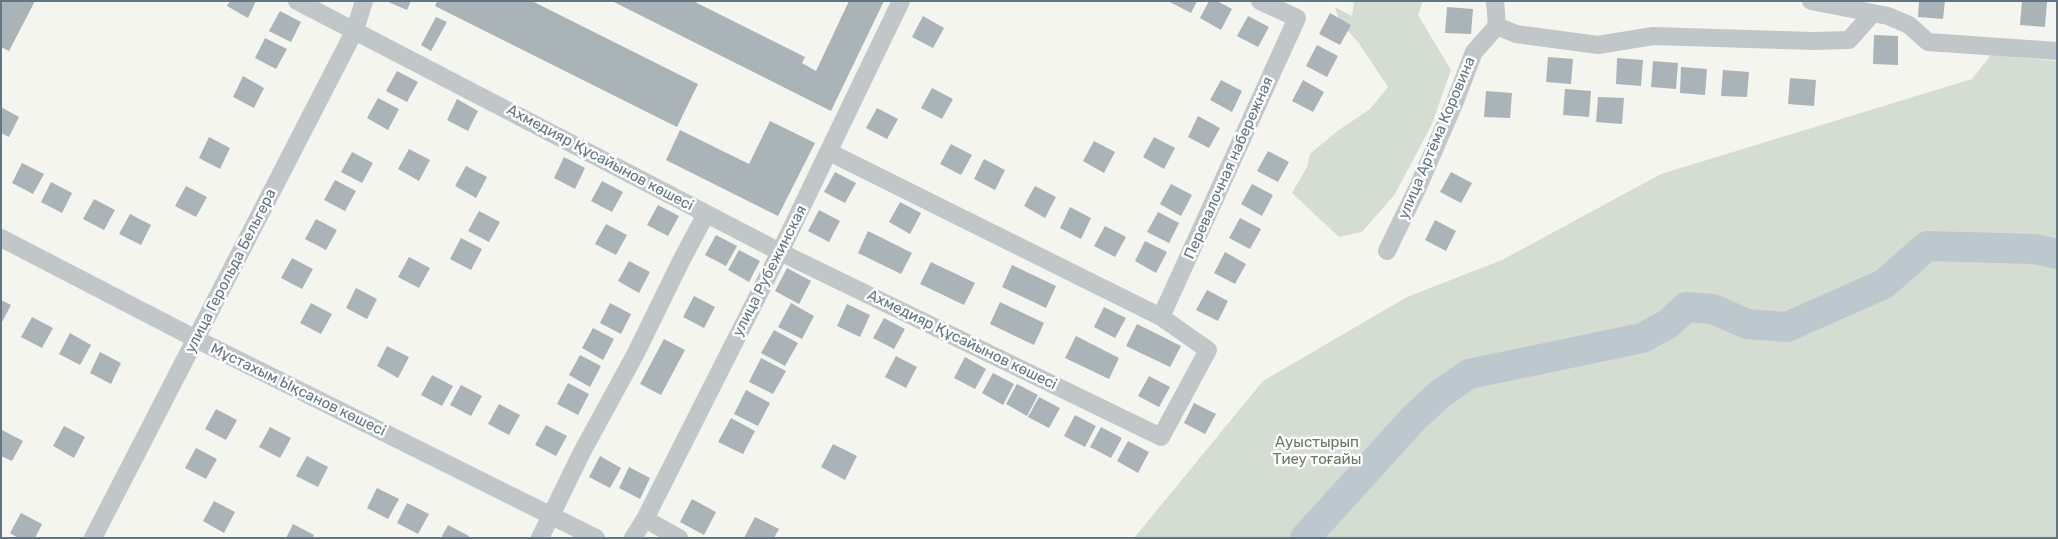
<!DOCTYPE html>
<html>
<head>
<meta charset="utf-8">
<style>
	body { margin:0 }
	#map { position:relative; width:2058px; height:539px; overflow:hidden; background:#f5f5f0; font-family:Rubik,sans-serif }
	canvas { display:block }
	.frame { position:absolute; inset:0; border:2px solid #617684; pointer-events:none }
</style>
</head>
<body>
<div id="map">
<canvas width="2058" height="539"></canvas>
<div class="frame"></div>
</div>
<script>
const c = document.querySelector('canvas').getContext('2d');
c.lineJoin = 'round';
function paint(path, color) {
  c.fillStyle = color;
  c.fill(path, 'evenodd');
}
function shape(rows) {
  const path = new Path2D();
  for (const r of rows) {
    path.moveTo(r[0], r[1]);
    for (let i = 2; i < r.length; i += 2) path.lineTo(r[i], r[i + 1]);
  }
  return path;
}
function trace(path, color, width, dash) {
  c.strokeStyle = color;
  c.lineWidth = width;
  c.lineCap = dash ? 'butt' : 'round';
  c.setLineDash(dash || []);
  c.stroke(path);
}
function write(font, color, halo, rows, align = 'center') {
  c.font = font + ' Rubik,sans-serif';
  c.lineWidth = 5;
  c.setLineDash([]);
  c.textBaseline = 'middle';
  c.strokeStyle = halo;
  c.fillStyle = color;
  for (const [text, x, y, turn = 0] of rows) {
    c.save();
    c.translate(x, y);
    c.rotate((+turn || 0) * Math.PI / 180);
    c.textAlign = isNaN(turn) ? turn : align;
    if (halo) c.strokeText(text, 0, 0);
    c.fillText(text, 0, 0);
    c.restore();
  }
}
const green = shape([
	[1354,1,1423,1,1418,15,1451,70,1432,124,1395,194,1362,232,1339,237,1292,193,1307,167,1310,154,1336,132,1370,109,1388,87,1358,42,1339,21,1335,7,1352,16],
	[1991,55,2057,61,2057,538,1134,538,1263,381,1407,297,1502,260,1661,174,1972,79]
]);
const river = shape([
	[1305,538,1414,418,1440,394,1469,374,1642,338,1668,324,1686,307,1713,309,1747,324,1787,327,1884,284,1927,246,2035,249,2057,254]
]);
const building = shape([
	[1,1,35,1,9,51,1,47],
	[230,1,256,1,248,18,227,6],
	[386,1,411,1,407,10],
	[437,1,532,1,698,84,677,127,435,6],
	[612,1,693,1,805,57,802,63,816,71,849,1,884,1,831,111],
	[1168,1,1197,1,1191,13],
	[1209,1,1217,1,1232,9,1221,30,1200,18],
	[1919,1,1945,1,1943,19,1918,17],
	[2022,1,2047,2,2045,27,2020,25],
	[1447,7,1473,9,1471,34,1445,33],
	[280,11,301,22,291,42,269,31],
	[1330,13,1351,25,1340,45,1319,34],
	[923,16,944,28,933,48,912,37],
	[1248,16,1269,27,1258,47,1237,36],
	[436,17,447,22,431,51,421,45],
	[1874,35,1898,36,1898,65,1873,64],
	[265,38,287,49,276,69,255,58],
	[1317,45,1338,56,1327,77,1306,66],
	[1548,57,1573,59,1571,84,1546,82],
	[1617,58,1643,60,1641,86,1616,84],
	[1653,61,1678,63,1676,89,1651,87],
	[1681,67,1707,69,1705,95,1680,93],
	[1723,70,1749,72,1747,97,1721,96],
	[397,71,418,82,407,102,386,91],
	[243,76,264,88,254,108,233,97],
	[1790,78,1816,80,1814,106,1788,104],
	[1221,80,1242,91,1232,112,1210,100],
	[1303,80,1324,92,1313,112,1292,101],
	[932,88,953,99,942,119,921,108],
	[1565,89,1591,91,1589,117,1563,115],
	[1486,91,1512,93,1510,118,1484,117],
	[1598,97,1624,98,1622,124,1596,122],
	[378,98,399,109,388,130,367,118],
	[457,99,478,111,468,131,447,120],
	[1,107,19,117,9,137,1,133],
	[877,108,898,119,887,139,866,128],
	[1198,116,1220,128,1209,148,1188,137],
	[770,121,815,143,778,216,666,160,680,130,749,164],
	[209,137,230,148,220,169,199,158],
	[1154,137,1175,148,1164,169,1143,157],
	[1094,141,1115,152,1104,173,1083,161],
	[951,144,972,155,961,175,940,164],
	[409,149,430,160,419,181,398,169],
	[1268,151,1289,162,1278,182,1257,171],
	[352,152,373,163,362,183,341,172],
	[564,157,585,168,575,189,554,178],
	[984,159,1005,170,995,190,974,179],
	[22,163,44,174,33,194,12,183],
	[466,166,487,177,476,198,455,186],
	[835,172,856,183,845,203,824,192],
	[1451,172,1472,183,1461,203,1440,192],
	[335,180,356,191,345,211,324,200],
	[602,181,623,192,612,212,591,201],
	[51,182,72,193,62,213,41,202],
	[1171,184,1192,195,1181,216,1160,204],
	[1252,184,1273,195,1262,216,1241,204],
	[186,186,207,197,196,217,175,206],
	[1035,186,1056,197,1045,218,1024,206],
	[94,199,115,210,104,230,83,219],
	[900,202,921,213,910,234,889,222],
	[658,205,679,216,668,236,647,225],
	[1070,207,1091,218,1081,239,1060,228],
	[819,210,840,221,829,242,808,231],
	[479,211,500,222,489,242,468,231],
	[1158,212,1179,223,1169,243,1147,232],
	[130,214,151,225,141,245,119,234],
	[1240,218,1261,229,1250,249,1229,238],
	[316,219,337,230,326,250,305,239],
	[1435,220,1456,231,1446,251,1425,240],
	[606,224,627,235,616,255,595,244],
	[1105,226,1126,237,1115,257,1094,246],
	[868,231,912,253,901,274,858,253],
	[716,235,737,246,726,266,705,255],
	[461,238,482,249,471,270,450,259],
	[1145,241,1167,252,1156,273,1135,261],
	[739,250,760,261,749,282,728,270],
	[1225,252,1246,264,1235,284,1214,273],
	[409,257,430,268,419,288,398,277],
	[292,258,313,269,302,289,281,278],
	[629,261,650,272,639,293,618,281],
	[931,262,975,283,964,305,920,284],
	[1012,265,1056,286,1046,308,1002,287],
	[787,268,811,281,799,304,775,291],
	[356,288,377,299,367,319,346,308],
	[1207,290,1228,301,1218,321,1196,310],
	[694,296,715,307,704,328,683,317],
	[1,300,11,305,1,324],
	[1000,302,1044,323,1034,345,990,324],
	[311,303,332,314,321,334,300,323],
	[610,303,631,314,621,334,600,323],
	[791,303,814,316,802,339,778,327],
	[847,304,870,315,860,337,837,326],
	[1104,307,1126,318,1115,338,1094,327],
	[32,317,53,328,42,348,21,337],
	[884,318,905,329,894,349,873,338],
	[1137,324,1181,346,1170,367,1126,346],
	[593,328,614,339,603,360,582,348],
	[774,330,798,343,785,366,761,353],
	[70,333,91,345,80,365,59,354],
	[1076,336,1119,358,1109,379,1065,358],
	[664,339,685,350,661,395,640,384],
	[387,346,409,357,398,378,377,366],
	[100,352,121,363,111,384,90,373],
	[580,355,601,366,590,387,569,375],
	[896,356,917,367,906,388,885,377],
	[965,357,986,369,975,389,954,378],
	[761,358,786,371,773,394,749,382],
	[993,373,1014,384,1003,405,982,393],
	[432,375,453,386,442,406,421,395],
	[1149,376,1170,387,1159,407,1138,396],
	[568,383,589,394,578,415,557,404],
	[1017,384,1038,395,1027,416,1006,404],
	[461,385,482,396,471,416,450,405],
	[746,390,770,403,758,426,734,414],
	[1039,397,1060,408,1049,428,1028,417],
	[1194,403,1216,414,1205,434,1184,423],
	[499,404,520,415,509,435,488,424],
	[216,409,237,420,226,440,205,429],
	[1075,415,1096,426,1085,447,1064,436],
	[731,418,755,431,743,454,718,442],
	[546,425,567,436,556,456,535,445],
	[64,426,85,437,74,458,53,446],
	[270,427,291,438,280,458,259,447],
	[1101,427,1122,438,1111,458,1090,447],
	[2,430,23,441,12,461,1,456],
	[1128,441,1149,452,1138,473,1117,461],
	[833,444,857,456,845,480,821,467],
	[196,448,217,459,206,479,185,468],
	[307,456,328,467,318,487,296,476],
	[600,456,621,468,610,488,589,477],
	[629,467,650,478,640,499,619,488],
	[377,488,399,499,388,519,367,508],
	[692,499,716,512,704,535,680,522],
	[214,501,235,512,224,533,203,521],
	[407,503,429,514,418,534,397,523],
	[21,513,42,524,35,538,18,538,10,533],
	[755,517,779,529,774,538,744,538],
	[293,524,314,535,313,538,286,538],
	[448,525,469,536,468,538,441,538]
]);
const street = shape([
	[297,1,780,252,1161,437,1208,350,1161,317,829,152],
	[1811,1,1888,16,1909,25,1928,42,2057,51],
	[1497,26,1516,34,1598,45,1653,36,1813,41,1849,40,1873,13],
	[1,238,196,339,596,538],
	[1387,251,1418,187,1454,104,1474,52,1497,26,1495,1],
	[1161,317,1297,18,1260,1],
	[645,519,679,538],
	[93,538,355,30,364,1],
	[540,538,582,452,636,353,681,261,706,214],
	[633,538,645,519,780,252,901,1]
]);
const streetNames = [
	["улица Артёма Коровина",1437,138,-67],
	["Ахмедияр Құсайынов көшесі",600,158,28],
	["Перевалочная набережная",1229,168,-66],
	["улица Герольда Бельгера",231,271,-63],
	["улица Рубежинская",770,271,-63],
	["Ахмедияр Құсайынов көшесі",962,340,26],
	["Мұстахым Ықсанов көшесі",298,390,26]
];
const parkNames = [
	["Ауыстырып",1317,443],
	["Тиеу тоғайы",1317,460]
];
paint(green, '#d5dcd1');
trace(river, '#bcc8cd', 30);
paint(building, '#aab3b8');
trace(street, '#c1c6c9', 18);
write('15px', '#617684', '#fff', streetNames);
write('15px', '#677a60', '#fff', parkNames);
</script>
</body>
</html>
